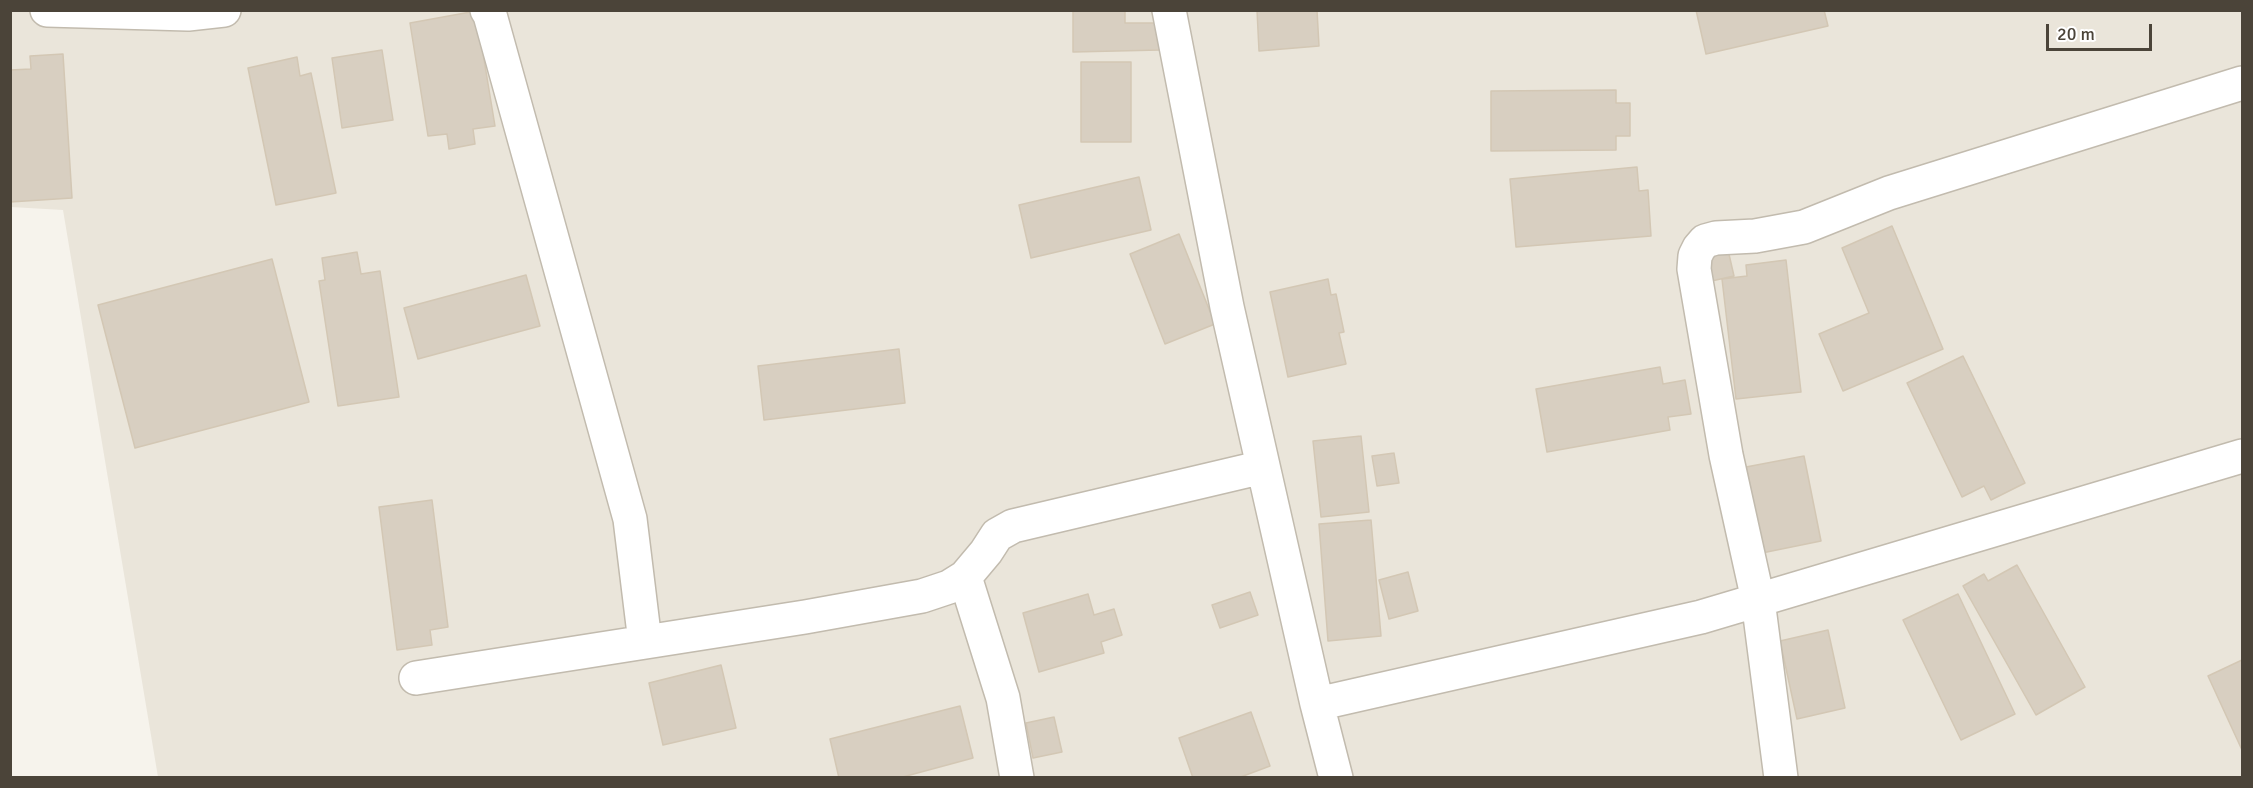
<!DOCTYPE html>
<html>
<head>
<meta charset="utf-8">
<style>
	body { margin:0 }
	#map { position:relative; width:2253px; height:788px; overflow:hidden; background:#f6f3ec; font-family:Signika,sans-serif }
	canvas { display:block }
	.frame { position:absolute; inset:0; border:12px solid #4b4439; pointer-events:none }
	.scale { position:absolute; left:2046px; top:24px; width:106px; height:27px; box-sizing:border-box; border:3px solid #4b4439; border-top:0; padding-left:8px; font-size:18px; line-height:21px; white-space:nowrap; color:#4b4439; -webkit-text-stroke:4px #fff; paint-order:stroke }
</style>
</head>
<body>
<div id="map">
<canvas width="2253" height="788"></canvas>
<div class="frame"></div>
<div class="scale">20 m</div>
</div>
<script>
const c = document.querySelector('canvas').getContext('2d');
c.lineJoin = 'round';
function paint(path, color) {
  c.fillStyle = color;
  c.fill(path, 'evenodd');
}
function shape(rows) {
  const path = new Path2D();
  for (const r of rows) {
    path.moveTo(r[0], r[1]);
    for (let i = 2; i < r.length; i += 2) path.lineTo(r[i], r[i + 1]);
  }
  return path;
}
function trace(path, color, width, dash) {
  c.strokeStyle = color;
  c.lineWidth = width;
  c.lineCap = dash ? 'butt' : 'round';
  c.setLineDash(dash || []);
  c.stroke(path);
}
const residential = shape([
	[10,11,2242,11,2242,777,158,777,63,210,11,207]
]);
const building = shape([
	[1073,10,1125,10,1125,23,1160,23,1160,50,1073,52,1073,10],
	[1257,10,1317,10,1319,46,1259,51,1257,10],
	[1696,10,1824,10,1828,26,1706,54,1696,10],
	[476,11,495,126,473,129,475,144,449,149,447,134,428,136,410,23,476,11],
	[382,50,393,120,342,128,332,58,382,50],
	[63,54,72,198,10,202,10,70,31,69,30,56,63,54],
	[297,57,300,76,311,73,336,193,276,205,248,68,297,57],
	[1081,62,1131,62,1131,142,1081,142,1081,62],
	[1616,90,1616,103,1630,103,1630,136,1616,136,1616,150,1491,151,1491,91,1616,90],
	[1637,167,1639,191,1648,190,1651,236,1516,247,1510,179,1637,167],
	[1139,177,1151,230,1031,258,1019,205,1139,177],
	[1892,226,1943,349,1843,391,1819,334,1869,313,1842,248,1892,226],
	[1179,234,1215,324,1165,344,1130,254,1179,234],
	[1728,250,1734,276,1707,282,1702,256,1728,250],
	[357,252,361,274,380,271,399,397,338,406,319,281,325,280,322,258,357,252],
	[272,259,309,402,135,448,98,305,272,259],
	[1786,260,1801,392,1736,399,1722,279,1747,276,1746,265,1786,260],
	[526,275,540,326,418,359,404,308,526,275],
	[1328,279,1331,295,1336,294,1344,332,1339,333,1346,364,1288,377,1270,292,1328,279],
	[899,349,905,403,764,420,758,366,899,349],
	[1963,356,2025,483,1991,500,1984,486,1962,497,1907,383,1963,356],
	[1660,367,1663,384,1685,380,1691,414,1668,417,1670,430,1547,452,1536,389,1660,367],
	[1361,436,1369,512,1321,517,1313,441,1361,436],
	[1394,453,1399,483,1377,486,1372,456,1394,453],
	[1804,456,1821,541,1762,553,1746,467,1804,456],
	[432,500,448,627,430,630,432,645,397,650,379,507,432,500],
	[1371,520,1381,636,1328,641,1319,524,1371,520],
	[2017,565,2085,687,2036,715,1963,586,1984,574,1988,581,2017,565],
	[1408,572,1418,611,1389,619,1379,580,1408,572],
	[1250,592,1258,615,1220,628,1212,605,1250,592],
	[1088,594,1094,615,1114,609,1122,635,1101,642,1104,653,1039,672,1023,613,1088,594],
	[1958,594,2015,714,1961,740,1903,620,1958,594],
	[1828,630,1845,708,1797,719,1780,641,1828,630],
	[2242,660,2242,750,2208,676,2242,660],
	[721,665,736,728,663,745,649,683,721,665],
	[960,706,973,758,899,778,839,778,830,739,960,706],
	[1251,712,1270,766,1238,778,1193,778,1179,738,1251,712],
	[1054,717,1062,752,1033,758,1026,723,1054,717]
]);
const street = shape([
	[47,10,188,14,224,10],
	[487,10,490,15,630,519,645,642],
	[1169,10,1227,307,1317,704,1336,778],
	[965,577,1003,698,1017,778],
	[416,678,805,617,922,596,949,587,965,577,986,552,997,535,1013,526,1263,467],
	[1317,704,1701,617,2242,456],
	[1781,778,1758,600,1726,455,1694,269,1695,256,1699,248,1705,241,1716,238,1755,236,1804,227,1889,193,2242,83]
]);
paint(residential, '#eae5da');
paint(building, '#d8cfc1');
trace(building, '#d3c7b4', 1.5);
trace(street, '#c2bbae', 36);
trace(street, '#fff', 33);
</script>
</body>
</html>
